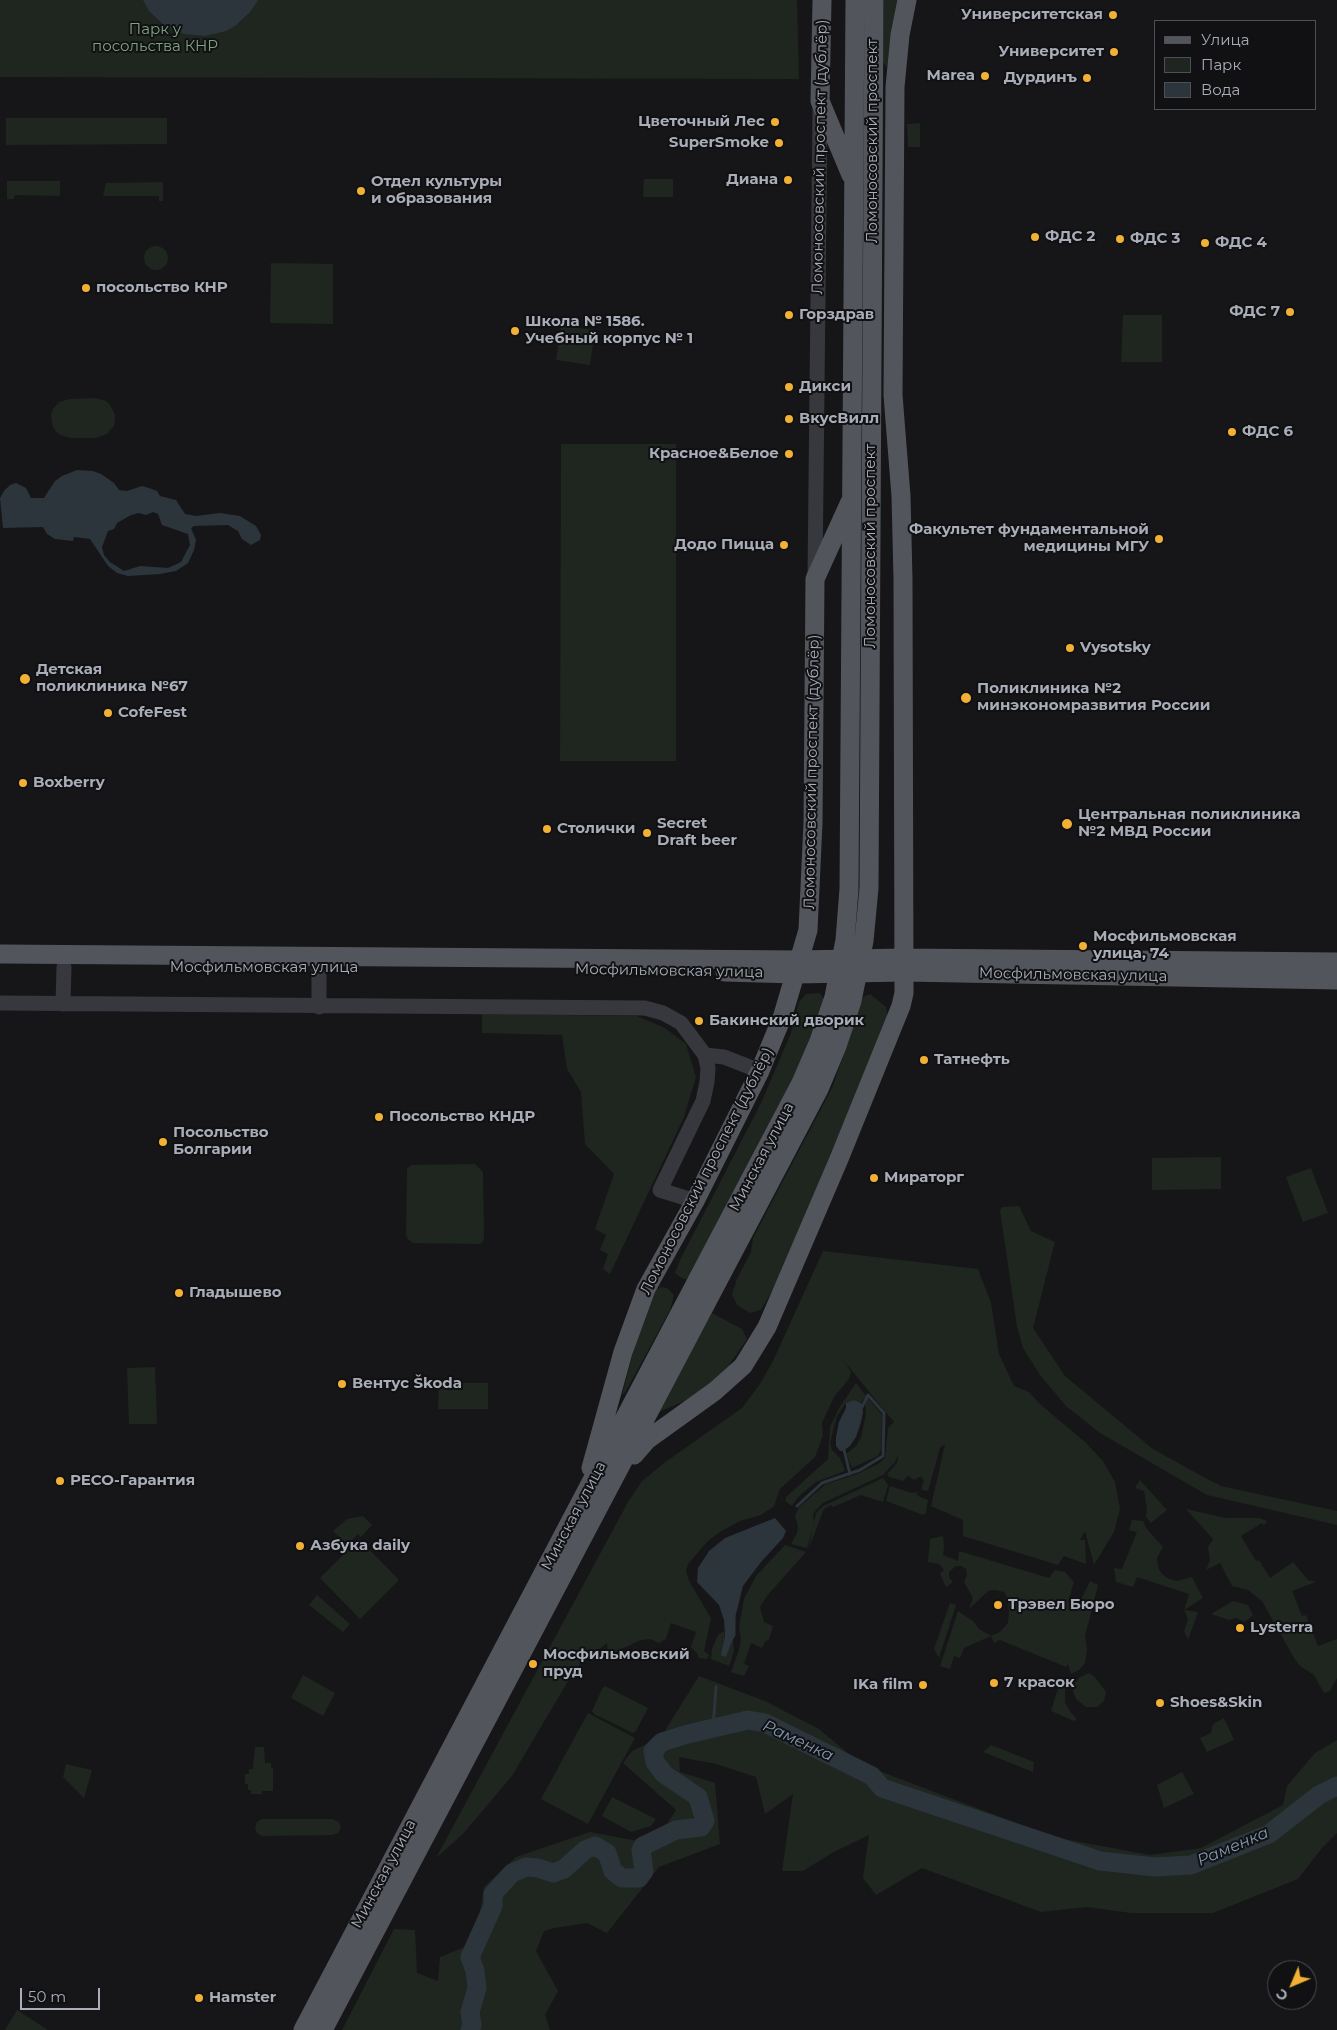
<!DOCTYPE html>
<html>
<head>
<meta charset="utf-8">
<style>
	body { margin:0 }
	#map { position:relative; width:1337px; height:2030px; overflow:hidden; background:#161618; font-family:Montserrat,sans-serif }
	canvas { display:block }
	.legend { position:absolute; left:1154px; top:20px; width:162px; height:90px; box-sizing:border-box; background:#111113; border:1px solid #4d4f55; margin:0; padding:6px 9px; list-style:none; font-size:15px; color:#a8adb8 }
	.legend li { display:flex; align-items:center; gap:10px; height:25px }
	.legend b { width:25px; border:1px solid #4d4f55 }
	.north { position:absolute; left:1267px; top:1960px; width:50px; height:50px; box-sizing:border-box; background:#111113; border:1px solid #4d4f55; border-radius:50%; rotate:225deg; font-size:14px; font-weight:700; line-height:20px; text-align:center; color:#a8adb8 }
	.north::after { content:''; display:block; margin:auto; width:18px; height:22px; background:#f2b134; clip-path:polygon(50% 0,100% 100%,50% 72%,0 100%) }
	.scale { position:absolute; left:20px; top:1988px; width:80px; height:22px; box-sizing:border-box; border:2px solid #a8adb8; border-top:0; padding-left:6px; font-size:15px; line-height:18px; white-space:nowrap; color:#a8adb8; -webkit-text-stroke:4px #111113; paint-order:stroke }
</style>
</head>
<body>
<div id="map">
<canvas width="1337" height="2030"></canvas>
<ul class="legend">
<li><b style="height:6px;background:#53555c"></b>Улица</li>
<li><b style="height:14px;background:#1e261f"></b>Парк</li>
<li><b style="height:14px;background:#2c353c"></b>Вода</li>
</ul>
<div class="north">С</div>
<div class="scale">50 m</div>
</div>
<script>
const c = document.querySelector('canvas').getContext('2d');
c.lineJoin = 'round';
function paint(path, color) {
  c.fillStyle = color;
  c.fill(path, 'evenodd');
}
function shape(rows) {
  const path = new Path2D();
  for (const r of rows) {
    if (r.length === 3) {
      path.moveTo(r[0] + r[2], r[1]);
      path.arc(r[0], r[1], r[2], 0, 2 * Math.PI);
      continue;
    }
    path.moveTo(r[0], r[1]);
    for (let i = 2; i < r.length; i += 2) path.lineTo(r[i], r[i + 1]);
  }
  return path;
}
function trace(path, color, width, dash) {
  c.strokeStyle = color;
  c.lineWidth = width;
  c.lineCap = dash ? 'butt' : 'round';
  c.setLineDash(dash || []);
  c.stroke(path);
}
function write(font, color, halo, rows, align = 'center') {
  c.font = font + ' Montserrat,sans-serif';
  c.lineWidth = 4;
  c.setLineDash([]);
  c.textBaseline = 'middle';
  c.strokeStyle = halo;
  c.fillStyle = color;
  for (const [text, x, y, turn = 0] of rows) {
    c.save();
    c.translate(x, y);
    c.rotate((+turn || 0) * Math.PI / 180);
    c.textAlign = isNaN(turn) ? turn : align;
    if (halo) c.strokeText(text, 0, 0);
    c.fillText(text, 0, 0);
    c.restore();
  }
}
const green = shape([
	[0,0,797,0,799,79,0,77],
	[884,0,898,0,891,35,887,68,883,62],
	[6,118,167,118,167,144,6,145],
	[920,123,920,147,908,147,907,124],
	[644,179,673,179,673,197,643,197],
	[7,181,60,181,60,196,15,195,14,199,7,199],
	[163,182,163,201,159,201,159,196,103,196,106,183],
	[156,258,12],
	[271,263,333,264,333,324,270,323],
	[1123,315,1162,315,1162,362,1121,362],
	[561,326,595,330,590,365,556,360],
	[95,398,106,401,110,405,115,415,114,426,107,434,96,438,71,438,60,435,56,431,53,427,51,416,52,410,59,402,70,399],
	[561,444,676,444,676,761,560,761],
	[820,993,825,1001,787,1094,689,1279,683,1279,675,1273,681,1258,761,1103,791,1033,799,1002,806,994],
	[870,994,886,1007,888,1019,777,1282,761,1310,750,1313,737,1305,732,1294,737,1279,751,1252,753,1238,833,1086,863,997],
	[482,1014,637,1016,665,1028,686,1044,696,1077,684,1117,610,1274,603,1269,608,1254,600,1250,606,1235,595,1229,614,1174,585,1144,581,1092,567,1069,562,1035,482,1033],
	[1221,1157,1221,1189,1152,1190,1152,1158],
	[475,1164,483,1172,484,1239,481,1244,413,1243,408,1239,406,1235,407,1169,411,1165],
	[1311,1168,1328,1213,1303,1222,1286,1177],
	[1019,1206,1031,1231,1055,1242,1033,1328,1065,1376,1153,1449,1198,1474,1221,1486,1337,1511,1337,1525,1207,1495,1100,1433,1066,1406,1040,1375,1023,1348,1017,1327,1000,1210,1003,1207],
	[823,1251,978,1269,991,1303,999,1354,1014,1386,1029,1392,1040,1404,1085,1442,1103,1461,1115,1482,1120,1509,1114,1532,1094,1565,1085,1531,1080,1540,1085,1540,1086,1564,1064,1556,1058,1565,963,1536,963,1520,931,1506,945,1444,940,1448,928,1491,922,1490,922,1486,924,1481,921,1476,914,1480,908,1476,903,1481,889,1477,887,1474,897,1463,898,1454,895,1462,883,1475,823,1503,818,1508,813,1514,814,1524,807,1548,791,1544,797,1533,798,1526,795,1516,799,1507,826,1484,855,1475,878,1464,885,1458,888,1428,894,1422,843,1360,851,1372,849,1379,834,1397,822,1423,823,1435,815,1457,780,1489,774,1506,761,1515,740,1521,720,1532,708,1541,688,1564,686,1570,689,1581,711,1618,704,1651,709,1655,707,1659,699,1658,697,1653,691,1647,696,1632,671,1623,666,1639,659,1643,650,1639,641,1640,608,1655,607,1643,578,1666,571,1676,512,1776,462,1835,436,1858,628,1502,642,1481,664,1463,742,1408,760,1384,773,1361],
	[661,1287,667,1288,674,1295,670,1310,626,1391,622,1395,638,1333,656,1289],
	[712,1313,742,1329,747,1339,725,1371,701,1394,661,1411,658,1410],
	[155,1367,157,1424,129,1424,127,1368],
	[439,1383,488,1383,488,1409,438,1409],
	[856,1383,866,1396,861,1403,854,1400,846,1403,837,1416,830,1443,832,1450,840,1458,845,1471,816,1482,799,1496,792,1506,785,1501,786,1497,828,1459,830,1427,839,1408],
	[868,1398,882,1415,881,1450,878,1456,852,1468,846,1454,856,1446,861,1437,866,1414,865,1403],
	[883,1478,888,1485,883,1502,861,1495,833,1507,831,1505,824,1509,808,1550,816,1513,823,1506],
	[1140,1480,1167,1510,1151,1523,1146,1517,1147,1509,1144,1491,1135,1488],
	[890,1486,912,1493,916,1492,918,1496,928,1500,926,1513,923,1515,886,1501],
	[1186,1509,1226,1518,1259,1518,1267,1521,1264,1526,1262,1523,1241,1536,1256,1561,1259,1560,1270,1578,1293,1562,1308,1580,1316,1582,1292,1591,1302,1616,1306,1615,1318,1646,1337,1639,1337,1678,1330,1691,1324,1693,1314,1675,1300,1666,1294,1658,1262,1601,1248,1590,1232,1586,1220,1563,1206,1570,1210,1560,1208,1547,1213,1539],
	[363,1516,372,1525,361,1537,358,1534,347,1545,333,1531,347,1519],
	[1132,1520,1143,1521,1146,1528,1163,1547,1157,1558,1158,1567,1162,1574,1169,1579,1177,1581,1192,1577,1203,1598,1184,1610,1198,1612,1188,1640,1184,1631,1188,1619,1184,1610,1189,1594,1137,1577,1133,1587,1116,1582,1114,1568,1122,1569,1137,1532,1129,1530],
	[943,1536,944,1547,943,1555,958,1561,959,1551,1049,1578,1055,1570,1065,1572,1074,1582,1068,1602,1078,1606,1090,1581,1098,1585,1085,1636,1087,1649,1085,1663,1079,1670,1071,1674,1068,1664,1066,1667,1000,1640,994,1643,991,1636,964,1648,960,1658,954,1656,950,1669,940,1666,958,1611,974,1622,979,1629,991,1636,1000,1632,1008,1623,1009,1612,1008,1599,1004,1592,995,1590,988,1591,969,1609,973,1598,964,1582,967,1575,966,1569,961,1566,956,1566,949,1572,949,1577,953,1582,946,1587,940,1574,944,1570,939,1564,928,1562,930,1539],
	[359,1539,399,1580,360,1619,320,1578],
	[785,1545,806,1552,767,1596,760,1607,764,1622,773,1626,769,1639,765,1642,762,1648,751,1643,744,1664,749,1666,744,1676,731,1672,739,1650,741,1639,739,1627,744,1599,756,1576],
	[317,1595,350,1624,343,1632,309,1605],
	[1233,1601,1248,1605,1253,1615,1245,1622,1236,1618,1229,1620,1211,1614],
	[950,1603,956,1605,939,1658,934,1649],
	[724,1631,726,1657,733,1639,734,1651,729,1666,711,1659,712,1649,718,1635],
	[1089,1673,1095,1677,1106,1692,1104,1701,1097,1707,1086,1707,1077,1700,1073,1692,1075,1683,1080,1677],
	[303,1675,335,1693,323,1716,291,1698],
	[699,1676,765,1701,819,1729,861,1764,1053,1837,1150,1855,1201,1848,1283,1805,1287,1786,1315,1753,1337,1740,1337,1833,1322,1848,1298,1879,1213,1913,1131,1913,1087,1907,1041,1912,922,1868,876,1895,863,1878,869,1835,832,1853,803,1871,782,1871,793,1794,765,1814,756,1777,716,1764,679,1757,680,1772,715,1783,720,1844,659,1867,607,1933,587,1923,554,1928,544,1931,536,1951,558,1991,545,2015,550,2030,342,2030,394,1929,415,1930,417,1973,438,1981,440,1957,470,1945,479,1918,484,1887,516,1857,590,1832,654,1844,676,1810,623,1763,632,1751,661,1737],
	[1060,1682,1065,1687,1065,1702,1071,1713,1077,1719,1074,1721,1051,1711],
	[605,1686,648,1708,636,1731,633,1733,594,1714,592,1711,602,1689],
	[588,1713,635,1738,588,1824,541,1799],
	[1224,1718,1234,1740,1207,1752,1200,1738,1211,1733,1213,1724],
	[991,1745,1034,1762,1033,1772,983,1752],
	[255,1747,264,1747,265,1763,271,1763,271,1768,273,1768,273,1791,262,1791,262,1794,251,1794,251,1790,248,1790,248,1784,245,1784,245,1774,249,1774,249,1769,253,1769],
	[66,1764,92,1770,84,1798,63,1777],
	[1182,1772,1194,1794,1164,1808,1157,1785],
	[612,1797,656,1819,651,1826,631,1832,602,1816],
	[262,1819,332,1819,339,1822,341,1828,338,1833,332,1835,262,1836,257,1833,255,1828,257,1822],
	[17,2010,48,2030,5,2030]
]);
const water = shape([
	[143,0,258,0,250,12,235,26,226,31,205,36,184,34,165,26,149,11],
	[77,470,93,471,101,474,114,483,119,490,127,491,142,486,149,488,157,491,160,496,176,500,185,514,196,516,220,513,240,516,256,526,261,535,260,540,251,545,242,539,238,531,228,525,194,526,191,528,196,540,194,550,188,563,176,571,160,574,128,576,117,573,108,566,90,539,74,537,73,541,55,539,47,534,43,527,3,528,0,498,4,491,10,485,16,483,26,488,31,498,44,498,55,481,62,476],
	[153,512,158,514,162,525,188,534,190,545,181,562,168,568,140,566,124,571,110,562,104,555,102,547,108,531,114,529,117,523,131,515,139,513,146,515],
	[854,1400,861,1403,863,1412,861,1422,856,1437,850,1446,843,1451,840,1451,836,1446,836,1437,839,1422,846,1408,846,1403],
	[775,1518,786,1531,783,1538,761,1562,743,1586,734,1622,733,1639,726,1657,723,1656,721,1655,725,1636,724,1620,719,1605,697,1582,698,1568,709,1551,725,1538]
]);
const stream = shape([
	[844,1450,850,1474],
	[797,1506,822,1483,860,1470,883,1456,884,1413,868,1395,861,1409],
	[731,1640,734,1635,734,1617],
	[713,1728,716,1687]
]);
const river = shape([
	[470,2030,472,2025,470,2012,477,1988,475,1971,470,1957,493,1906,493,1894,512,1873,526,1867,538,1868,553,1873,564,1869,585,1850,595,1846,607,1853,613,1871,622,1878,639,1878,644,1871,641,1850,643,1846,676,1830,701,1827,705,1821,698,1797,664,1774,655,1762,653,1751,662,1742,688,1734,748,1720,765,1723,872,1776,882,1788,1100,1861,1155,1867,1191,1865,1269,1834,1319,1795,1337,1786]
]);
const minor = shape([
	[815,577,820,108],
	[319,969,319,1007],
	[0,1003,645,1008,663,1013,681,1023,705,1055,708,1068,707,1082,703,1101,660,1190,695,1201],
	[63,1004,64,967],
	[705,1055,724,1057,760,1071]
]);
const major = shape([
	[822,0,820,101,851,175],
	[0,954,800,960],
	[904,958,1337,962],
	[725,972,796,974],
	[905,972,1337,980],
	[634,1455,647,1440,715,1391,743,1366,767,1327,839,1159,901,1006,904,993,903,579,901,496,893,395,895,87,900,35,907,0],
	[591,1468,623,1352,646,1289,695,1201,760,1071,783,1015,808,930,813,823,815,579,850,502],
	[303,2030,801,1083,819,1041,834,997,845,940,849,889,855,0],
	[323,2030,819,1089,837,1046,852,1001,864,941,869,888,874,0]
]);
const majorBridge = shape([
	[800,960,904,958],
	[796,974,905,972]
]);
const markers = [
	[1113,15,5,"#f2b134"],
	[1114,52,5,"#f2b134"],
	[985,76,5,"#f2b134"],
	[1087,78,5,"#f2b134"],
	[775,122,5,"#f2b134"],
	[779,143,5,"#f2b134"],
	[788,180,5,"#f2b134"],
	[361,191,5,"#f2b134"],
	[1035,237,5,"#f2b134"],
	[1120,239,5,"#f2b134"],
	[1205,243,5,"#f2b134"],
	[86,288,5,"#f2b134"],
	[1290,312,5,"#f2b134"],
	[789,315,5,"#f2b134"],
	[515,331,5,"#f2b134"],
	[789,387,5,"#f2b134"],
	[789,419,5,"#f2b134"],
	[1232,432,5,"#f2b134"],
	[789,454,5,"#f2b134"],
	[1159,539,5,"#f2b134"],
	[784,545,5,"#f2b134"],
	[1070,648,5,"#f2b134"],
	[25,679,6,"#f2b134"],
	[966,698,6,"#f2b134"],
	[108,713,5,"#f2b134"],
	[23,783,5,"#f2b134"],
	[1067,824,6,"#f2b134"],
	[547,829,5,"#f2b134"],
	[647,833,5,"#f2b134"],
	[1083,946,5,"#f2b134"],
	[699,1021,5,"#f2b134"],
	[924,1060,5,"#f2b134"],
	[379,1117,5,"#f2b134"],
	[163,1142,5,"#f2b134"],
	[874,1178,5,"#f2b134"],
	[179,1293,5,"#f2b134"],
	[342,1384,5,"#f2b134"],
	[60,1481,5,"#f2b134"],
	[300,1546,5,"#f2b134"],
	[998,1605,5,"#f2b134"],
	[1240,1628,5,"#f2b134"],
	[533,1664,5,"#f2b134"],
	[994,1683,5,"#f2b134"],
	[923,1685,5,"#f2b134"],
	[1160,1703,5,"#f2b134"],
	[199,1998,5,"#f2b134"]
];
const poiNames = [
	["Университетская",1103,15,"right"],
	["Университет",1104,52,"right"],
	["Marea",975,76,"right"],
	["Дурдинъ",1077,78,"right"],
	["Цветочный Лес",765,122,"right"],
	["SuperSmoke",769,143,"right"],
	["Диана",778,180,"right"],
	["Отдел культуры",371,182],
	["и образования",371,199],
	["ФДС 2",1045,237],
	["ФДС 3",1130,239],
	["ФДС 4",1215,243],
	["посольство КНР",96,288],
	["ФДС 7",1280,312,"right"],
	["Горздрав",799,315],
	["Школа № 1586.",525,322],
	["Учебный корпус № 1",525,339],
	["Дикси",799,387],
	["ВкусВилл",799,419],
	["ФДС 6",1242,432],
	["Красное&Белое",779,454,"right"],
	["Факультет фундаментальной",1149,530,"right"],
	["медицины МГУ",1149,547,"right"],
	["Додо Пицца",774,545,"right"],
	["Vysotsky",1080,648],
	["Детская",36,670],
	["поликлиника №67",36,687],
	["Поликлиника №2",977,689],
	["минэкономразвития России",977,706],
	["CofeFest",118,713],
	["Boxberry",33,783],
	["Центральная поликлиника",1078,815],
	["№2 МВД России",1078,832],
	["Secret",657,824],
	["Draft beer",657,841],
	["Столички",557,829],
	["Мосфильмовская",1093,937],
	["улица, 74",1093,954],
	["Бакинский дворик",709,1021],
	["Татнефть",934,1060],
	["Посольство КНДР",389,1117],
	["Посольство",173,1133],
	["Болгарии",173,1150],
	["Мираторг",884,1178],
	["Гладышево",189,1293],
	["Вентус Škoda",352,1384],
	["РЕСО-Гарантия",70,1481],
	["Азбука daily",310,1546],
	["Трэвел Бюро",1008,1605],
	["Lysterra",1250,1628],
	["Мосфильмовский",543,1655],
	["пруд",543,1672],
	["7 красок",1004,1683],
	["IKa film",913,1685,"right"],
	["Shoes&Skin",1170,1703],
	["Hamster",209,1998]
];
const parkNames = [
	["Парк у",155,30],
	["посольства КНР",155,47]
];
const streetNames = [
	["Ломоносовский проспект",873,141,-90],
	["Ломоносовский проспект (дублёр)",820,157,-89],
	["Ломоносовский проспект",871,546,-90],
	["Ломоносовский проспект (дублёр)",812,772,-89],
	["Мосфильмовская улица",264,968],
	["Мосфильмовская улица",669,971,1],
	["Мосфильмовская улица",1073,975,1],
	["Минская улица",762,1157,-62],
	["Ломоносовский проспект (дублёр)",707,1171,-63],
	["Минская улица",574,1516,-62],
	["Минская улица",384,1874,-62]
];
const waterNames = [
	["Раменка",798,1741,25],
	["Раменка",1233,1847,-23]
];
paint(green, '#1e261f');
paint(water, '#2c353c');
trace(stream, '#2c353c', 3);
trace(river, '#2c353c', 19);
trace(minor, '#37383d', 15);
trace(major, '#53555c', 19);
trace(majorBridge, '#53555c', 19);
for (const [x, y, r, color] of markers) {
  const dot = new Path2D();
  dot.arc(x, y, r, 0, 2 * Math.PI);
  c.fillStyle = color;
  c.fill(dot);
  trace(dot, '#111113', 2);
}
write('bold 15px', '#a8adb8', '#111113', poiNames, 'left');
write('15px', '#7fa381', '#111113', parkNames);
write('15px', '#a8adb8', '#111113', streetNames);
write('italic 16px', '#7f9bb3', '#111113', waterNames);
</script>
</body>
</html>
